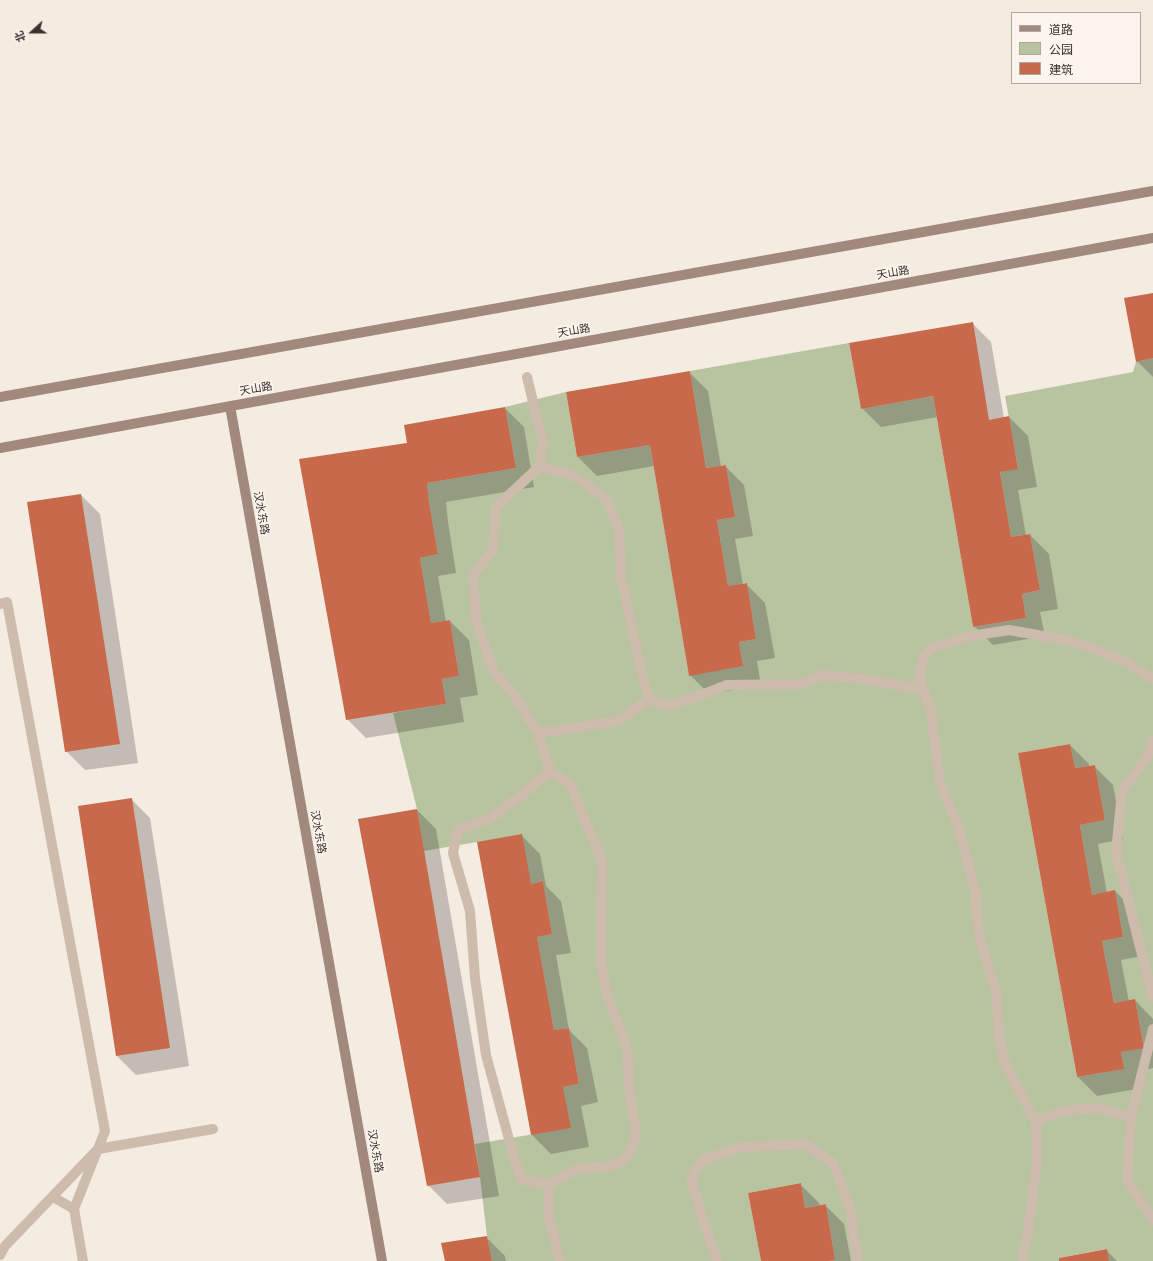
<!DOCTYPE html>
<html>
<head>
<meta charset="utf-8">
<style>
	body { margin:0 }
	#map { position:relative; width:1153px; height:1261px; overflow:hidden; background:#f4ebe1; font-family:Rubik,"Noto Sans SC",sans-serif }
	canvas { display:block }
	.legend { position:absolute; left:1011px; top:12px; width:130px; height:72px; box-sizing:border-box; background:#fbf5ee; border:1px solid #aea6a0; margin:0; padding:5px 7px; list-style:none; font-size:12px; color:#3b302b }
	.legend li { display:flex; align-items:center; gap:8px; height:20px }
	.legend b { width:20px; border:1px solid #aea6a0 }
	.north { position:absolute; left:12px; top:12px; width:40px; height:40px; -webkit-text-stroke:3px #fbf5ee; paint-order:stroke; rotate:249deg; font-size:11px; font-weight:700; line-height:16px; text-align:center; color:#3b302b }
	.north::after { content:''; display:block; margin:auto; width:14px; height:18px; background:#3b302b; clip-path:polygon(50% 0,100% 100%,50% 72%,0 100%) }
</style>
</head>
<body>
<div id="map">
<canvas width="1153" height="1261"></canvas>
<ul class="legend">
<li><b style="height:5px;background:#a18a7d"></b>道路</li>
<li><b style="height:11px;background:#b8c4a0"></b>公园</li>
<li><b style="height:11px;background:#c8694b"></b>建筑</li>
</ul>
<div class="north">北</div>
</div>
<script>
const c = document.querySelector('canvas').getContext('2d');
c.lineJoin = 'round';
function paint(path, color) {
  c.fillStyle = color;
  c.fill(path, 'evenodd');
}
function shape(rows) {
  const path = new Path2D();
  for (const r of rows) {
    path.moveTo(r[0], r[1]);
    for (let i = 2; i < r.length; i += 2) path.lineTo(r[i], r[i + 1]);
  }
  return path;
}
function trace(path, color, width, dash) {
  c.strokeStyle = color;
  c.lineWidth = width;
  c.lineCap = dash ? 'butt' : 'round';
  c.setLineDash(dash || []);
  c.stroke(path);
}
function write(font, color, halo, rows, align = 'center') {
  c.font = font + ' Rubik,"Noto Sans SC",sans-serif';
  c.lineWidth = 3.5;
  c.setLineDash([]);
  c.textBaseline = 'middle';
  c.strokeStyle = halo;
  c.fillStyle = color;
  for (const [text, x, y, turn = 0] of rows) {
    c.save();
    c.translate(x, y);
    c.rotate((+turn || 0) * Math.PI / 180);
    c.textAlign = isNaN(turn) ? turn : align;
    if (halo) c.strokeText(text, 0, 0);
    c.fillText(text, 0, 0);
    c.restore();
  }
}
const green = shape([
	[849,343,861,409,933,396,973,627,1026,618,1022,594,1040,590,1030,534,1011,537,1000,472,1018,468,1005,396,1133,372,1136,362,1153,358,1153,1261,1109,1261,1106,1249,1059,1258,1059,1261,829,1261,835,1260,826,1204,805,1208,801,1183,748,1193,761,1261,492,1261,487,1236,480,1177,475,1144,570,1128,563,1087,579,1084,569,1028,554,1030,537,937,552,934,543,881,531,884,477,842,424,851,417,809,393,713,446,704,442,679,459,676,450,620,431,623,420,558,438,554,429,502,427,483,516,468,505,407,566,392,577,457,650,445,689,675,743,666,739,642,756,639,747,583,728,586,717,520,735,517,726,465,706,468,690,371],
	[1070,744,1075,768,1095,765,1105,820,1080,825,1092,895,1115,891,1123,937,1102,941,1114,1003,1135,1000,1144,1047,1121,1052,1123,1069,1077,1077,1018,753]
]);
const shadow = shape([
	[1153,294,1153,377,1137,361],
	[972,323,991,342,1004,418,1009,417,1028,436,1037,487,1018,490,1026,536,1030,535,1049,554,1058,609,1040,612,1045,636,993,645,974,626,938,417,881,427,862,408],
	[689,372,708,391,721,467,725,466,744,485,753,536,735,539,743,585,746,584,765,603,775,658,757,661,761,685,709,694,690,675,654,466,597,476,578,457,567,392],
	[505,408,524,427,534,487,446,502,448,522,456,573,438,576,446,622,450,621,469,640,478,695,460,698,464,722,366,738,347,719,408,444],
	[81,495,100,514,138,763,85,770,66,751],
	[1070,745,1089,764,1089,767,1094,766,1113,785,1123,839,1098,844,1107,893,1115,891,1134,910,1142,956,1121,960,1129,1002,1135,1000,1153,1019,1153,1068,1139,1071,1142,1088,1097,1096,1078,1077,1019,754],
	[131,799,150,818,189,1066,136,1075,117,1056],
	[417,810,436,829,499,1196,447,1204,428,1185],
	[521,835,540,854,546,886,561,901,571,953,556,955,569,1030,587,1048,598,1102,581,1106,589,1147,551,1154,532,1135,478,843],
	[800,1184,819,1203,820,1206,825,1205,844,1224,851,1261,762,1261],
	[486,1237,505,1256,506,1261,446,1261],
	[1106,1250,1117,1261,1061,1261]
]);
const building = shape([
	[1153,293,1153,358,1136,362,1124,298],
	[973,322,989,420,1009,416,1018,469,1000,472,1011,537,1030,534,1040,590,1022,594,1026,618,973,627,933,396,861,409,849,343],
	[690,371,706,468,726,465,735,517,717,520,728,586,747,583,756,639,739,642,743,666,689,676,650,445,577,457,566,392],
	[505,407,516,468,427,483,429,502,438,554,420,558,431,623,450,620,459,676,442,679,446,704,346,720,299,459,407,443,404,425],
	[81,494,120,744,65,752,27,502],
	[1070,744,1075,768,1095,765,1105,820,1080,825,1092,895,1115,890,1123,937,1102,941,1114,1003,1135,999,1144,1048,1121,1052,1124,1069,1077,1077,1018,753],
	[132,798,170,1048,116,1056,78,806],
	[417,809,480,1177,427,1186,358,819],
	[522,834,531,884,543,881,552,934,537,937,554,1030,569,1028,579,1084,563,1087,571,1128,531,1135,477,842],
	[801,1183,805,1208,826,1204,835,1260,829,1261,761,1261,748,1193],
	[487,1236,492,1261,445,1261,441,1243],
	[1107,1249,1109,1261,1059,1261,1059,1258]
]);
const lane = shape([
	[53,1197,74,1209]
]);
const street = shape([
	[527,377,543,442,540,466,496,507,493,550,473,574,476,621,494,672,515,696,538,733,550,771],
	[540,466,572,475,605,497,619,530,621,577,643,679,650,699,668,706,696,697,727,685,801,684,823,675,861,679,923,689],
	[0,604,7,602,105,1131,74,1209,83,1261],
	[538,733,588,726,617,721,650,699],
	[1153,741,1147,757,1122,792,1116,852,1153,998],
	[550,771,570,784,602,861,601,966,608,998,627,1048,629,1085,636,1138,625,1160,610,1166,578,1169,550,1184,522,1180,516,1165,486,1055,475,978,470,911,453,853,458,830,489,819,523,794,550,771],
	[1153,1029,1131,1117,1127,1180,1153,1220],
	[1036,1121,1062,1111,1098,1108,1131,1117],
	[550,1184,548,1212,560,1261],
	[0,1255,5,1246,98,1149,213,1129],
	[717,1261,702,1217,691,1178,702,1160,742,1147,805,1144,833,1163,849,1205,858,1261],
	[1022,1261,1029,1226,1037,1159,1036,1121,1017,1087,1004,1061,999,1039,997,996,979,935,975,889,959,830,940,782,931,710,920,680,923,657,931,648,971,636,1009,630,1066,640,1089,647,1126,662,1153,679]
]);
const secondary = shape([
	[0,397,1153,191],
	[230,406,382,1261],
	[0,448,1153,238]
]);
const streetNames = [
	["天山路",893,273,-10],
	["天山路",574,331,-10],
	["天山路",256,389,-10],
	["汉水东路",261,513,80],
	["汉水东路",318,832,80],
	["汉水东路",375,1151,80]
];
paint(green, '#b8c4a0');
paint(shadow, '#0003');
paint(building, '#c8694b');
trace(lane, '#cdbbac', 10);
trace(street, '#cdbbac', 10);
trace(secondary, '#a18a7d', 10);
write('11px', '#3b302b', '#fbf5ee', streetNames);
</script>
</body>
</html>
